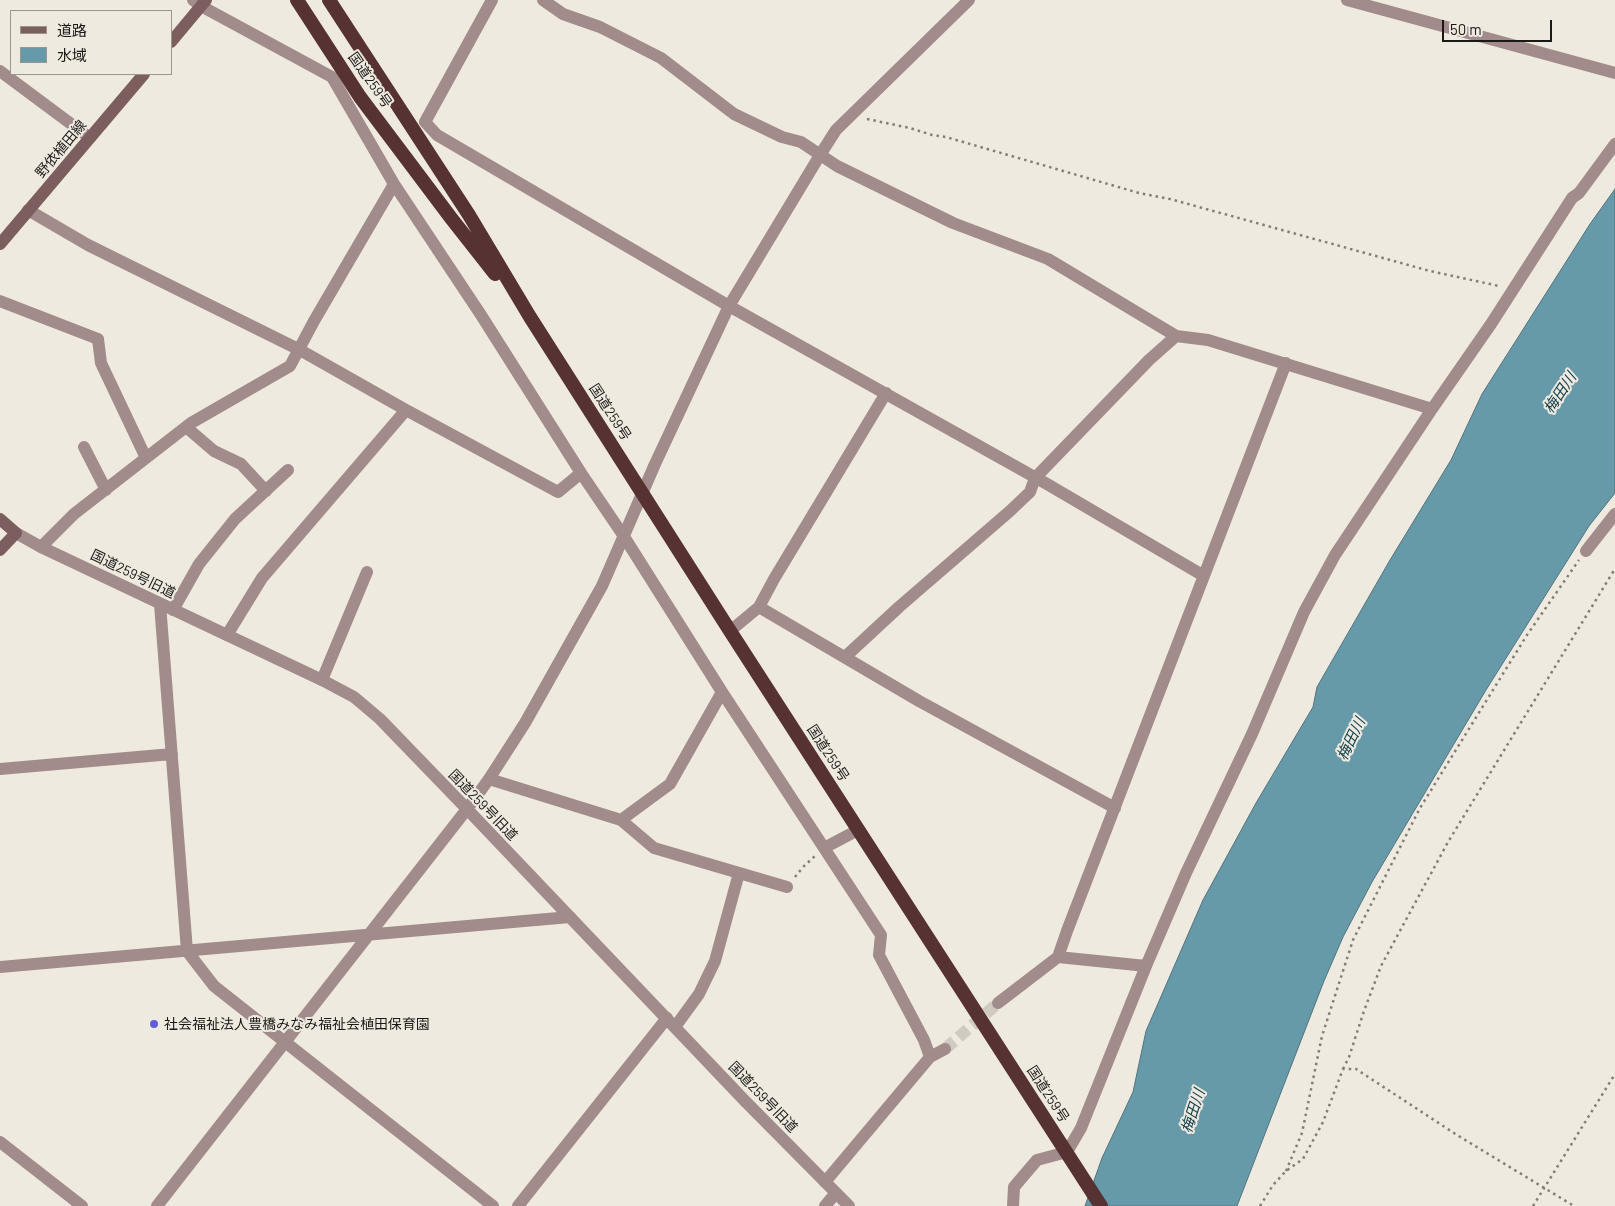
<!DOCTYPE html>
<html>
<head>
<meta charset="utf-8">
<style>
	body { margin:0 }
	#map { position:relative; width:1615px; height:1206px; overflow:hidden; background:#efeae0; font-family:Barlow,"Noto Sans JP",sans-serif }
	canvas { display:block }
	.legend { position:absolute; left:10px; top:10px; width:162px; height:65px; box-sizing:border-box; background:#efeae0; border:1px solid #9a968f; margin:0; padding:6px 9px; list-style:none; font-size:15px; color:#1b1916 }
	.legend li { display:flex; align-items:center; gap:10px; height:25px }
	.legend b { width:25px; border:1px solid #9a968f }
	.scale { position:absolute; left:1442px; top:20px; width:110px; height:22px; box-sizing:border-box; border:2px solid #1b1916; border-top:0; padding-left:6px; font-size:15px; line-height:18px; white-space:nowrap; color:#1b1916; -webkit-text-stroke:4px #efeae0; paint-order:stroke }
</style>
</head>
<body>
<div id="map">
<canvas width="1615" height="1206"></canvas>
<ul class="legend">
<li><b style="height:6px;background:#7c5e5e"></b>道路</li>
<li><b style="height:14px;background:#679aa9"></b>水域</li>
</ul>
<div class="scale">50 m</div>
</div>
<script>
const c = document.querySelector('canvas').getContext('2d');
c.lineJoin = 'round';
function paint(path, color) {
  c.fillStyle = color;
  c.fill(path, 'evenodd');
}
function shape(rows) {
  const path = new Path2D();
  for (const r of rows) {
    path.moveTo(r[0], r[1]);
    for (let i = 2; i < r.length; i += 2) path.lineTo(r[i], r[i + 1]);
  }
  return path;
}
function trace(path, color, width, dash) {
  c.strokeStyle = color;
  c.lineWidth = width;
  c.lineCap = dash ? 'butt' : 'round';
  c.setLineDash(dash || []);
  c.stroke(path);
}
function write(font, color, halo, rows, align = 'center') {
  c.font = font + ' Barlow,"Noto Sans JP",sans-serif';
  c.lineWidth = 4;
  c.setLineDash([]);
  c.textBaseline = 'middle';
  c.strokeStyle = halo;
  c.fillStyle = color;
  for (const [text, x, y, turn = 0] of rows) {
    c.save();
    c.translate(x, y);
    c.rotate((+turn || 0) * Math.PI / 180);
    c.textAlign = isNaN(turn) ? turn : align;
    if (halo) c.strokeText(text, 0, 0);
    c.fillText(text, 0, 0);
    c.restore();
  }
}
const water = shape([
	[1615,189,1615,493,1589,526,1486,690,1372,882,1343,937,1324,981,1237,1206,1085,1206,1102,1158,1133,1092,1146,1031,1203,900,1256,803,1313,707,1317,687,1390,560,1451,460,1482,394,1590,224,1615,189]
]);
const minorTunnel = shape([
	[945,1049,998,1003]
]);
const path = shape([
	[867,119,910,128,932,135,946,137,1139,193,1170,199,1430,271,1499,286],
	[795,877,803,867,815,856],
	[1343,1069,1349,1057,1364,1011,1381,966,1448,842,1613,572,1615,573],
	[1286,1171,1302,1133,1322,1036,1353,940,1420,808,1527,635,1579,560],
	[1260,1206,1273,1185,1286,1171,1303,1159,1323,1122,1343,1069,1356,1069,1457,1135,1574,1206],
	[1533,1206,1615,1074]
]);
const minor = shape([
	[193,0,201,6,332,77,394,184,481,315,581,473,623,535,722,692,881,935,879,955,924,1040,930,1057],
	[492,0,425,122,437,135,729,306,1047,484,1204,576],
	[543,0,563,14,600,27,661,58,734,114,782,137,801,142,837,166,953,223,1048,259,1176,336,1208,340,1432,409],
	[1347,0,1615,73],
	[0,71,90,138],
	[28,210,88,245,300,350,406,410,558,492,581,473],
	[0,301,98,339,101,363,146,458],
	[186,427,214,451,241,464,266,491],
	[84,447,106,490],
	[41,547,74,514,191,423,290,366,314,321,394,184],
	[1586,551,1615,514],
	[160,604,187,951,214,986,493,1206],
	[759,607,919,701,1115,808],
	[173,610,199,564,235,519,288,470],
	[730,631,759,607,774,579,886,393],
	[227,635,262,578,406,410],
	[845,657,899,607,1010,511,1030,492,1035,478,1149,360,1176,336],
	[322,680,367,572],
	[0,769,172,754],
	[489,779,621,820,670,784,722,692],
	[621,820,654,848,787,887],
	[824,848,858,830],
	[1058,957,1146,966],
	[0,967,570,917],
	[998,1003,1058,957,1067,931,1286,363],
	[675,1027,699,994,715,961,739,873],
	[0,1142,82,1206],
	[1067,1152,1081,1128,1146,966,1186,873,1252,734,1304,612,1335,555,1432,409,1491,324,1572,198,1579,193,1615,144],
	[825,1182,930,1057,945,1049],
	[157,1206,467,809],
	[518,1206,667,1018],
	[825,1206,836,1193]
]);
const tertiary = shape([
	[16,533,41,547,322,680,354,697,380,719,467,809,745,1101,849,1206],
	[467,809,489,779,525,723,602,586,655,464,729,306,820,155,836,130,969,0],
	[1013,1206,1014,1187,1037,1160,1067,1152]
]);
const secondary = shape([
	[171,42,206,0],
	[0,244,144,74],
	[0,519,16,533,0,550]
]);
const trunk = shape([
	[297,0,360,97,451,218,495,274],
	[329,0,469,215,530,317,730,631,1101,1206]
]);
const markers = [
	[154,1024,5,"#5f5ed7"]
];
const streetNames = [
	["国道259号",370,80,55],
	["野依植田線",61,149,-50],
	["国道259号",610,412,57],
	["国道259号旧道",133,574,26],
	["国道259号",828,753,57],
	["国道259号旧道",483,805,46],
	["国道259号",1048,1094,57],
	["国道259号旧道",763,1097,46]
];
const poiNames = [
	["社会福祉法人豊橋みなみ福祉会植田保育園",164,1024]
];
const waterNames = [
	["梅田川",1560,393,-56],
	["梅田川",1351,739,-64],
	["梅田川",1193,1111,-72]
];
paint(water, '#679aa9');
trace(water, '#50737d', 1);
trace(minorTunnel, '#cfcbc2', 12, [12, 6]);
trace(path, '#817d77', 2.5, [2.5, 4]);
trace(minor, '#a18b8b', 12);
trace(tertiary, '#a18b8b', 12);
trace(secondary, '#7c5e5e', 12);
trace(trunk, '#563232', 14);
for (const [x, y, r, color] of markers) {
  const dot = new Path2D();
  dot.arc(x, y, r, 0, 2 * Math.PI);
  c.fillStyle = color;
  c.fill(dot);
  trace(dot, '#efeae0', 2);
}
write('14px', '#1b1916', '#efeae0', streetNames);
write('14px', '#1b1916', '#efeae0', poiNames, 'left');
write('italic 15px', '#0f3e4a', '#efeae0', waterNames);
</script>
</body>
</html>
